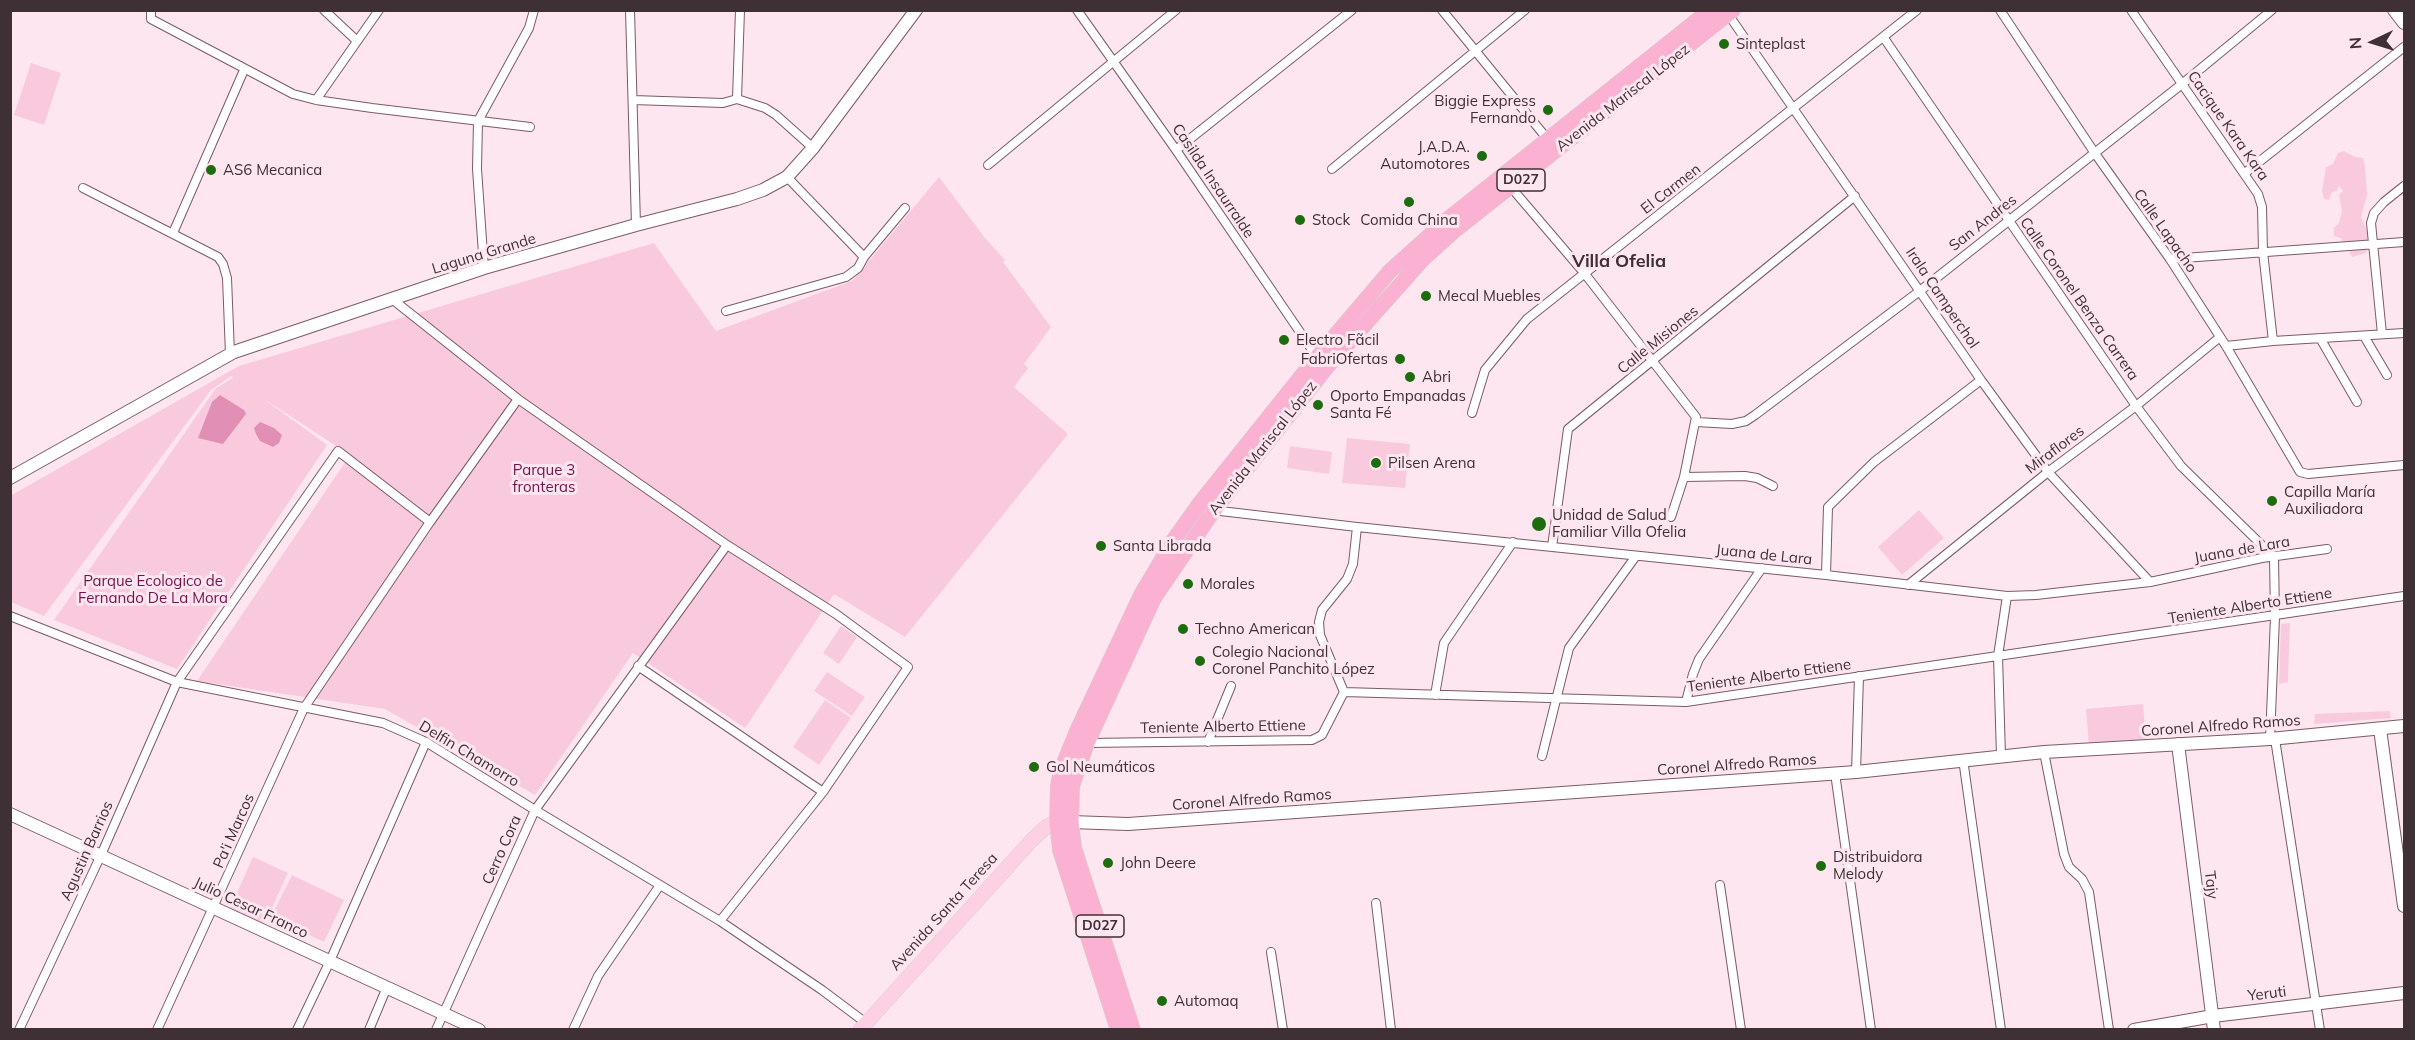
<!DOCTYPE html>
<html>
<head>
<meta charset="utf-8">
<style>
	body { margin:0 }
	#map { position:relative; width:2415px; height:1040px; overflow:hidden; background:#fee6f0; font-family:Mulish,sans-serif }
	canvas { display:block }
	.frame { position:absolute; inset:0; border:12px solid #3f3036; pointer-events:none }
	.north { position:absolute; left:2343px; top:12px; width:60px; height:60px; -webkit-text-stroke:4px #fee6f0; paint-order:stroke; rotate:266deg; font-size:16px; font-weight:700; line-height:24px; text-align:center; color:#3f3036 }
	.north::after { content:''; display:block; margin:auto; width:21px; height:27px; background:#3f3036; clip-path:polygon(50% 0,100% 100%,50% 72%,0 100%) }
</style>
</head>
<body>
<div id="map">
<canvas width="2415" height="1040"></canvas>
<div class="frame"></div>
<div class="north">N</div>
</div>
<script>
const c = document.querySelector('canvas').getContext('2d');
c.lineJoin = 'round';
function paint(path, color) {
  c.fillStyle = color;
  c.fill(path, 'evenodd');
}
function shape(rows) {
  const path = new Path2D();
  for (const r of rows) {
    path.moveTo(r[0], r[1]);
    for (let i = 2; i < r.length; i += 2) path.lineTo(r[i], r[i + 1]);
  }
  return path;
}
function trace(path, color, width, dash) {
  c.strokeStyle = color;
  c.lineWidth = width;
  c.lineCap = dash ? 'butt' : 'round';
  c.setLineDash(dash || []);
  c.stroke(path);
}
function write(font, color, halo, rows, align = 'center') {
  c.font = font + ' Mulish,sans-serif';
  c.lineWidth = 6;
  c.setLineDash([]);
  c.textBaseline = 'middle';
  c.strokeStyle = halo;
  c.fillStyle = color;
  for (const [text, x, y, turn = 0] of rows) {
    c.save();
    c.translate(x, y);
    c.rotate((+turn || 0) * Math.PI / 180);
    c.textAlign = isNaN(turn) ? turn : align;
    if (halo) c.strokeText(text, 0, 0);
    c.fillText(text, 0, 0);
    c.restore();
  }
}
const green = shape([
	[31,63,61,73,44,125,14,115],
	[2344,151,2355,157,2363,158,2365,166,2367,195,2361,217,2370,239,2366,253,2352,257,2341,238,2334,236,2334,228,2339,223,2342,211,2339,195,2343,191,2339,186,2337,191,2332,192,2329,200,2324,199,2322,191,2326,167,2333,164,2338,153],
	[939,177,985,238,1005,260,1003,262,1051,327,1024,364,1028,368,1014,387,1068,434,905,637,834,594,745,728,633,653,535,795,385,709,197,681,350,455,264,399,327,445,177,669,54,620,216,388,233,378,231,376,211,390,44,616,11,602,10,496,239,366,654,243,716,331,852,281],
	[1347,438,1410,444,1405,488,1342,483],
	[1290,446,1332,452,1329,474,1287,468],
	[1919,510,1944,538,1902,575,1878,547],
	[2290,623,2288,682,2279,684,2281,624],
	[841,626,857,637,839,664,823,653],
	[827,672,865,697,852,716,814,691],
	[825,700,851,718,819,765,793,747],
	[2143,704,2146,740,2089,745,2086,709],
	[2390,711,2391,718,2314,724,2315,714],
	[253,857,288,873,263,927,229,911],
	[292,875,344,900,324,942,271,917]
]);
const water = shape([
	[220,395,244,410,246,414,223,444,198,438,212,402],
	[260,422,274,428,282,435,279,443,273,447,260,441,256,434,254,428]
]);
const street = shape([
	[151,10,151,19,293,94,316,100,372,108,530,127],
	[324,10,356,40],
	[630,10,636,225],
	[1077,10,1176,150,1319,360],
	[1442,10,1549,141],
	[2000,10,2094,152,2170,259,2226,346,2300,472,2308,474,2404,465],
	[2131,10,2258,194,2262,207,2263,252,2273,341],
	[1728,14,1981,380,2048,472,2150,582],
	[1884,38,2136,406,2181,466,2274,557,2275,617,2270,739],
	[737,99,765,108,776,115,813,148],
	[316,100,379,10],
	[633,100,723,103,737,99,740,10],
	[1176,150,1352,10],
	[988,165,1176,10],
	[1332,169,1525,10],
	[2245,173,2404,47],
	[787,177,864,257],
	[1509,185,1585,274,1696,417,1684,477,1671,517],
	[83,188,218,257,223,264,227,278,230,354],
	[173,233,244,70],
	[2170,259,2404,242],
	[484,268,477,169,478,121,529,28,534,10],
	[392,299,518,399,727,545,836,614,908,667,823,792,720,921],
	[726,311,846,277,858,268,864,257,905,208],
	[2382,334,2371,223,2374,213,2384,202,2404,186],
	[2364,336,2387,375],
	[2320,338,2357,402],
	[2226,346,2273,341,2404,333],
	[1472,413,1485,370,1527,319,1917,10],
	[1696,422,1732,424,1746,421,1755,415,1921,290,2182,84,2272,10],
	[1684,477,1745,476,1757,478,1773,486],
	[1212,510,1357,527,1826,575,2007,596,2036,595,2150,582,2262,558,2327,549],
	[1552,547,1568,429,1855,196],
	[1826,575,1828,507,1874,462,1981,380],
	[1908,585,2048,472,2136,406,2220,337],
	[10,616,177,682,383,723,426,742,535,810,720,921,822,990,866,1023],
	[638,666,823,792],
	[1344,692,1686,702,2404,596],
	[1344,692,1320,635,1319,622,1322,610,1347,579,1353,564,1357,527],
	[1435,695,1444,643,1513,542],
	[1686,702,1693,674,1699,659,1762,568],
	[2275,739,2320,1030],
	[1208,742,1231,686],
	[1087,743,1312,740,1322,735,1344,692],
	[2044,752,2064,854,2069,867,2082,879,2089,892,2109,1030],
	[1542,756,1569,648,1636,556],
	[2001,756,1998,656,2007,596],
	[1963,759,2001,1030],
	[1856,772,1859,676],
	[1835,773,1871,1030],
	[1720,885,1741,1030],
	[1376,903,1391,1030],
	[1271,952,1283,1030],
	[19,1030,101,855,177,682,338,451,430,522],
	[157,1030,304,708,430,522,518,399],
	[297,1030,330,961,426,742],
	[369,1030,387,987],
	[436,1030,535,810,727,545],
	[573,1030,598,976,660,885]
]);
const secondary = shape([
	[2394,10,2404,23],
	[10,478,234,352,484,268,636,225,737,199,763,190,787,177,813,148,916,10],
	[2380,729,2404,906],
	[2178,744,2214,1030],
	[10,814,479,1030],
	[1071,822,1128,824,1856,772,2044,752,2270,739,2404,726],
	[2134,1030,2213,1016,2404,993]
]);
const primary = shape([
	[860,1030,1031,841,1047,826,1057,822,1068,822]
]);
const highway = shape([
	[1118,1030,1060,850,1057,822,1058,786,1061,770,1077,731,1142,593,1173,541,1200,503,1316,358,1390,271,1448,219,1710,10],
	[1133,1030,1074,848,1071,822,1072,786,1087,743,1154,598,1214,510,1326,368,1423,259,1454,231,1733,10]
]);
const markers = [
	[1724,44,6,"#1d6c0f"],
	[1548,110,6,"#1d6c0f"],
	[1482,156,6,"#1d6c0f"],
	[211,170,6,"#1d6c0f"],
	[1409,202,6,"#1d6c0f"],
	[1300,220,6,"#1d6c0f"],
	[1426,296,6,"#1d6c0f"],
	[1284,340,6,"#1d6c0f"],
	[1400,359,6,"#1d6c0f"],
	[1410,377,6,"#1d6c0f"],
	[1318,405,6,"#1d6c0f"],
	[1376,463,6,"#1d6c0f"],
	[2272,501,6,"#1d6c0f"],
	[1539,524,8,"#1d6c0f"],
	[1101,546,6,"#1d6c0f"],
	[1188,584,6,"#1d6c0f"],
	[1183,629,6,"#1d6c0f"],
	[1200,661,6,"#1d6c0f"],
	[1034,767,6,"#1d6c0f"],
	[1108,863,6,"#1d6c0f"],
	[1821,866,6,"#1d6c0f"],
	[1162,1001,6,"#1d6c0f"]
];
const shields = [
	[1521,180,48],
	[1100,926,48]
];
const shieldNames = [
	["D027",1521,180],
	["D027",1100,926]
];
const poiNames = [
	["Sinteplast",1736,44],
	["Biggie Express",1536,101,"right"],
	["Fernando",1536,118,"right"],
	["J.A.D.A.",1470,147,"right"],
	["Automotores",1470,164,"right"],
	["AS6 Mecanica",223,170],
	["Stock",1312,220],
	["Comida China",1409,220,"center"],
	["Mecal Muebles",1438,296],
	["Electro Fãcil",1296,340],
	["FabriOfertas",1388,359,"right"],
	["Abri",1422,377],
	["Oporto Empanadas",1330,396],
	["Santa Fé",1330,413],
	["Pilsen Arena",1388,463],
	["Capilla María",2284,492],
	["Auxiliadora",2284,509],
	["Unidad de Salud",1552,515],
	["Familiar Villa Ofelia",1552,532],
	["Santa Librada",1113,546],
	["Morales",1200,584],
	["Techno American",1195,629],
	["Colegio Nacional",1212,652],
	["Coronel Panchito López",1212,669],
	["Gol Neumáticos",1046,767],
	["Distribuidora",1833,857],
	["Melody",1833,874],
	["John Deere",1120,863],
	["Automaq",1174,1001]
];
const streetNames = [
	["Avenida Mariscal López",1623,98,-38],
	["Cacique Kara Kara",2228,126,55],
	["Casilda Insaurralde",1213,181,56],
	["El Carmen",1671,189,-38],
	["San Andres",1983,223,-38],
	["Calle Lapacho",2165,231,55],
	["Laguna Grande",484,254,-17],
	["Irala Camperchol",1942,298,56],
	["Calle Coronel Benza Carrera",2079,299,55],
	["Calle Misiones",1658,340,-39],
	["Avenida Mariscal López",1263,448,-52],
	["Miraflores",2055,450,-37],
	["Juana de Lara",2242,550,-10],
	["Juana de Lara",1764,555,6],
	["Teniente Alberto Ettiene",2250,606,-9],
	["Teniente Alberto Ettiene",1769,676,-8],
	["Coronel Alfredo Ramos",2221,726,-4],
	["Teniente Alberto Ettiene",1223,727,-1],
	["Delfin Chamorro",469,754,31],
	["Coronel Alfredo Ramos",1737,765,-4],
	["Coronel Alfredo Ramos",1252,800,-4],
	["Pa'i Marcos",234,831,-66],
	["Cerro Cora",502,850,-66],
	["Agustin Barrios",87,851,-66],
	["Tajy",2211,885,83],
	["Julio Cesar Franco",251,908,25],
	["Avenida Santa Teresa",944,912,-48],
	["Yeruti",2267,994,-7]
];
const parkNames = [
	["Parque 3",544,470],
	["fronteras",544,487],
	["Parque Ecologico de",153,581],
	["Fernando De La Mora",153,598]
];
const quarterNames = [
	["Villa Ofelia",1619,262]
];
paint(green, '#f9cade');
paint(water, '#e28fb5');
trace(street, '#7b5a68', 10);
trace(secondary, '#7b5a68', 14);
trace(primary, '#d5d1d3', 15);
trace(highway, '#d5d1d3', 16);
trace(street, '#fff', 8);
trace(secondary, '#fff', 12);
trace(primary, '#fdd0e3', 14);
trace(highway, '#fbb1d1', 15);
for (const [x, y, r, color] of markers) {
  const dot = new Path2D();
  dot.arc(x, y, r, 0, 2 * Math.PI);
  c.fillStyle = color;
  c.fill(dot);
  trace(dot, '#fee6f0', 2);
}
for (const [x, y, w] of shields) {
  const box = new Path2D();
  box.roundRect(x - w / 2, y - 11, w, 22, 4.5);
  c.fillStyle = '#fee6f0';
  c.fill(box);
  trace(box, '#3f3036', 1.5);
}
write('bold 14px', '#3f3036', null, shieldNames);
write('15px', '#3f3036', '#fee6f0', poiNames, 'left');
write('15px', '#3f3036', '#fee6f0', streetNames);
write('15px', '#73124a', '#fee6f0', parkNames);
write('bold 18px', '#3f3036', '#fee6f0', quarterNames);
</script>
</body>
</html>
